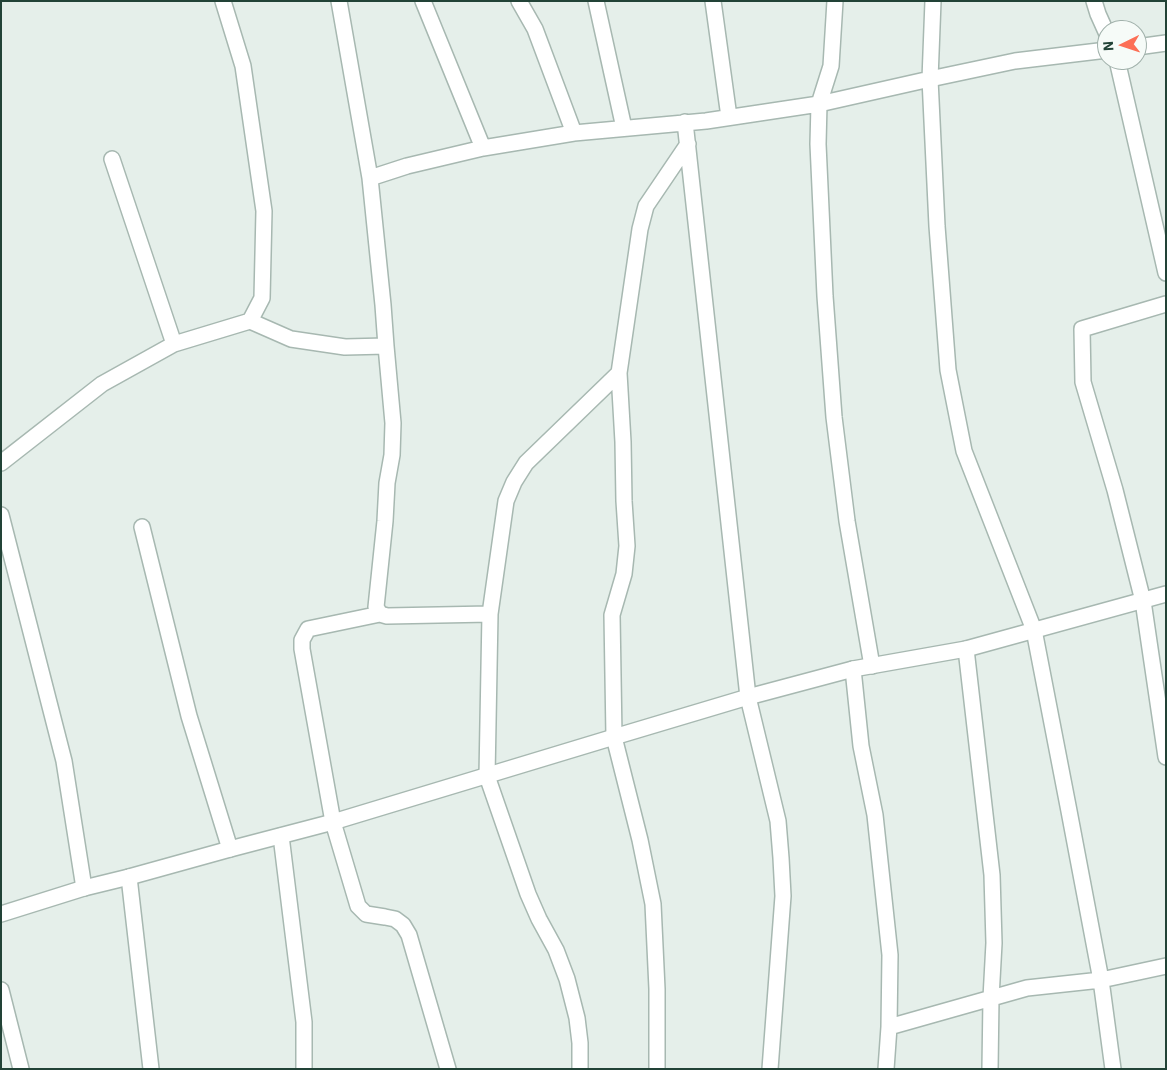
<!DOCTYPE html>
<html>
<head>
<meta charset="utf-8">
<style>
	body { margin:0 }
	#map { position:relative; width:1167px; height:1070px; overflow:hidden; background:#e5efea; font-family:"IBM Plex Sans",sans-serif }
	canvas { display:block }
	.frame { position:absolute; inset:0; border:2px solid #224337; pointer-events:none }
	.north { position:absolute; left:1097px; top:20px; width:50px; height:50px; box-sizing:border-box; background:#f6fbf8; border:1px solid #a1b1ab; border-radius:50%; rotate:266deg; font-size:14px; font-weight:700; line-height:20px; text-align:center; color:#224337 }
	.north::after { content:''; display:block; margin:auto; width:18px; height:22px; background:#fc6f56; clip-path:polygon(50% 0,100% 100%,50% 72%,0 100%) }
</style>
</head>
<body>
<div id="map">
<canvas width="1167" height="1070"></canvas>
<div class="frame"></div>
<div class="north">N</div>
</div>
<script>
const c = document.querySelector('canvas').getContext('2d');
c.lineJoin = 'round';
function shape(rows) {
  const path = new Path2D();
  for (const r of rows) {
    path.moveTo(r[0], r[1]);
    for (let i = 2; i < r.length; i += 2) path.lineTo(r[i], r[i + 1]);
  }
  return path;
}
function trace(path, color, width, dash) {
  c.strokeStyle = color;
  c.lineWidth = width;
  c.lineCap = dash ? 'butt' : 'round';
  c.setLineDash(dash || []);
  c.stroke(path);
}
const minor = shape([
	[339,1,370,178,383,305,386,346,393,423,392,455,387,483,385,521,376,607,380,614],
	[423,1,483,148],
	[519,1,535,29,574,133],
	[596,1,624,128],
	[713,1,729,117],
	[835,1,831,66,819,104,818,144,825,296,834,417,847,521,872,666],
	[933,1,930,79,937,226,948,370,964,451,1034,630,1069,811,1101,980,1113,1069],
	[1094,1,1098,14,1107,34],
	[1137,47,1166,43],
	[1117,60,1166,273],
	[685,122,748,697,778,821,781,858,783,896,770,1069],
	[112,159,174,344],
	[370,178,407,166,483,148,574,133,706,121,819,104,930,79,1015,61,1107,50],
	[1166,304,1082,329,1083,382,1115,490,1143,601,1166,757],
	[250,321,291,339,345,347,386,346],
	[1,463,102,384,174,344,250,321,262,298,264,211,243,66,223,1],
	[1,515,64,761,84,888],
	[142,527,189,716,230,849],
	[966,649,992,875,994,943,991,998,990,1069],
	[853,669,861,746,875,815,890,955,889,1027,886,1069],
	[281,836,304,1022,304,1069],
	[129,877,151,1069],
	[1,990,21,1069],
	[889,1027,1027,988,1101,980,1166,966],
	[448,1069,409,935,403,925,395,919,385,917,366,914,358,906,333,822,302,649,302,640,308,629,380,614,387,616,490,614],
	[580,1069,580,1043,577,1018,567,979,556,950,539,919,528,894,487,776,490,614,506,501,514,482,526,463,619,373],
	[657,1069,657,989,653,904,640,840,614,737,612,615,624,574,627,546,624,501,623,442,619,373,640,229,646,206,688,144]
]);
const tertiary = shape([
	[1,914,84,888,129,877,230,849,333,822,614,737,748,697,853,669,966,649,1166,594]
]);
trace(minor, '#a7b8b1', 18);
trace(tertiary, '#a7b8b1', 18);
trace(minor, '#fff', 15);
trace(tertiary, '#fff', 15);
</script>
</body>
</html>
